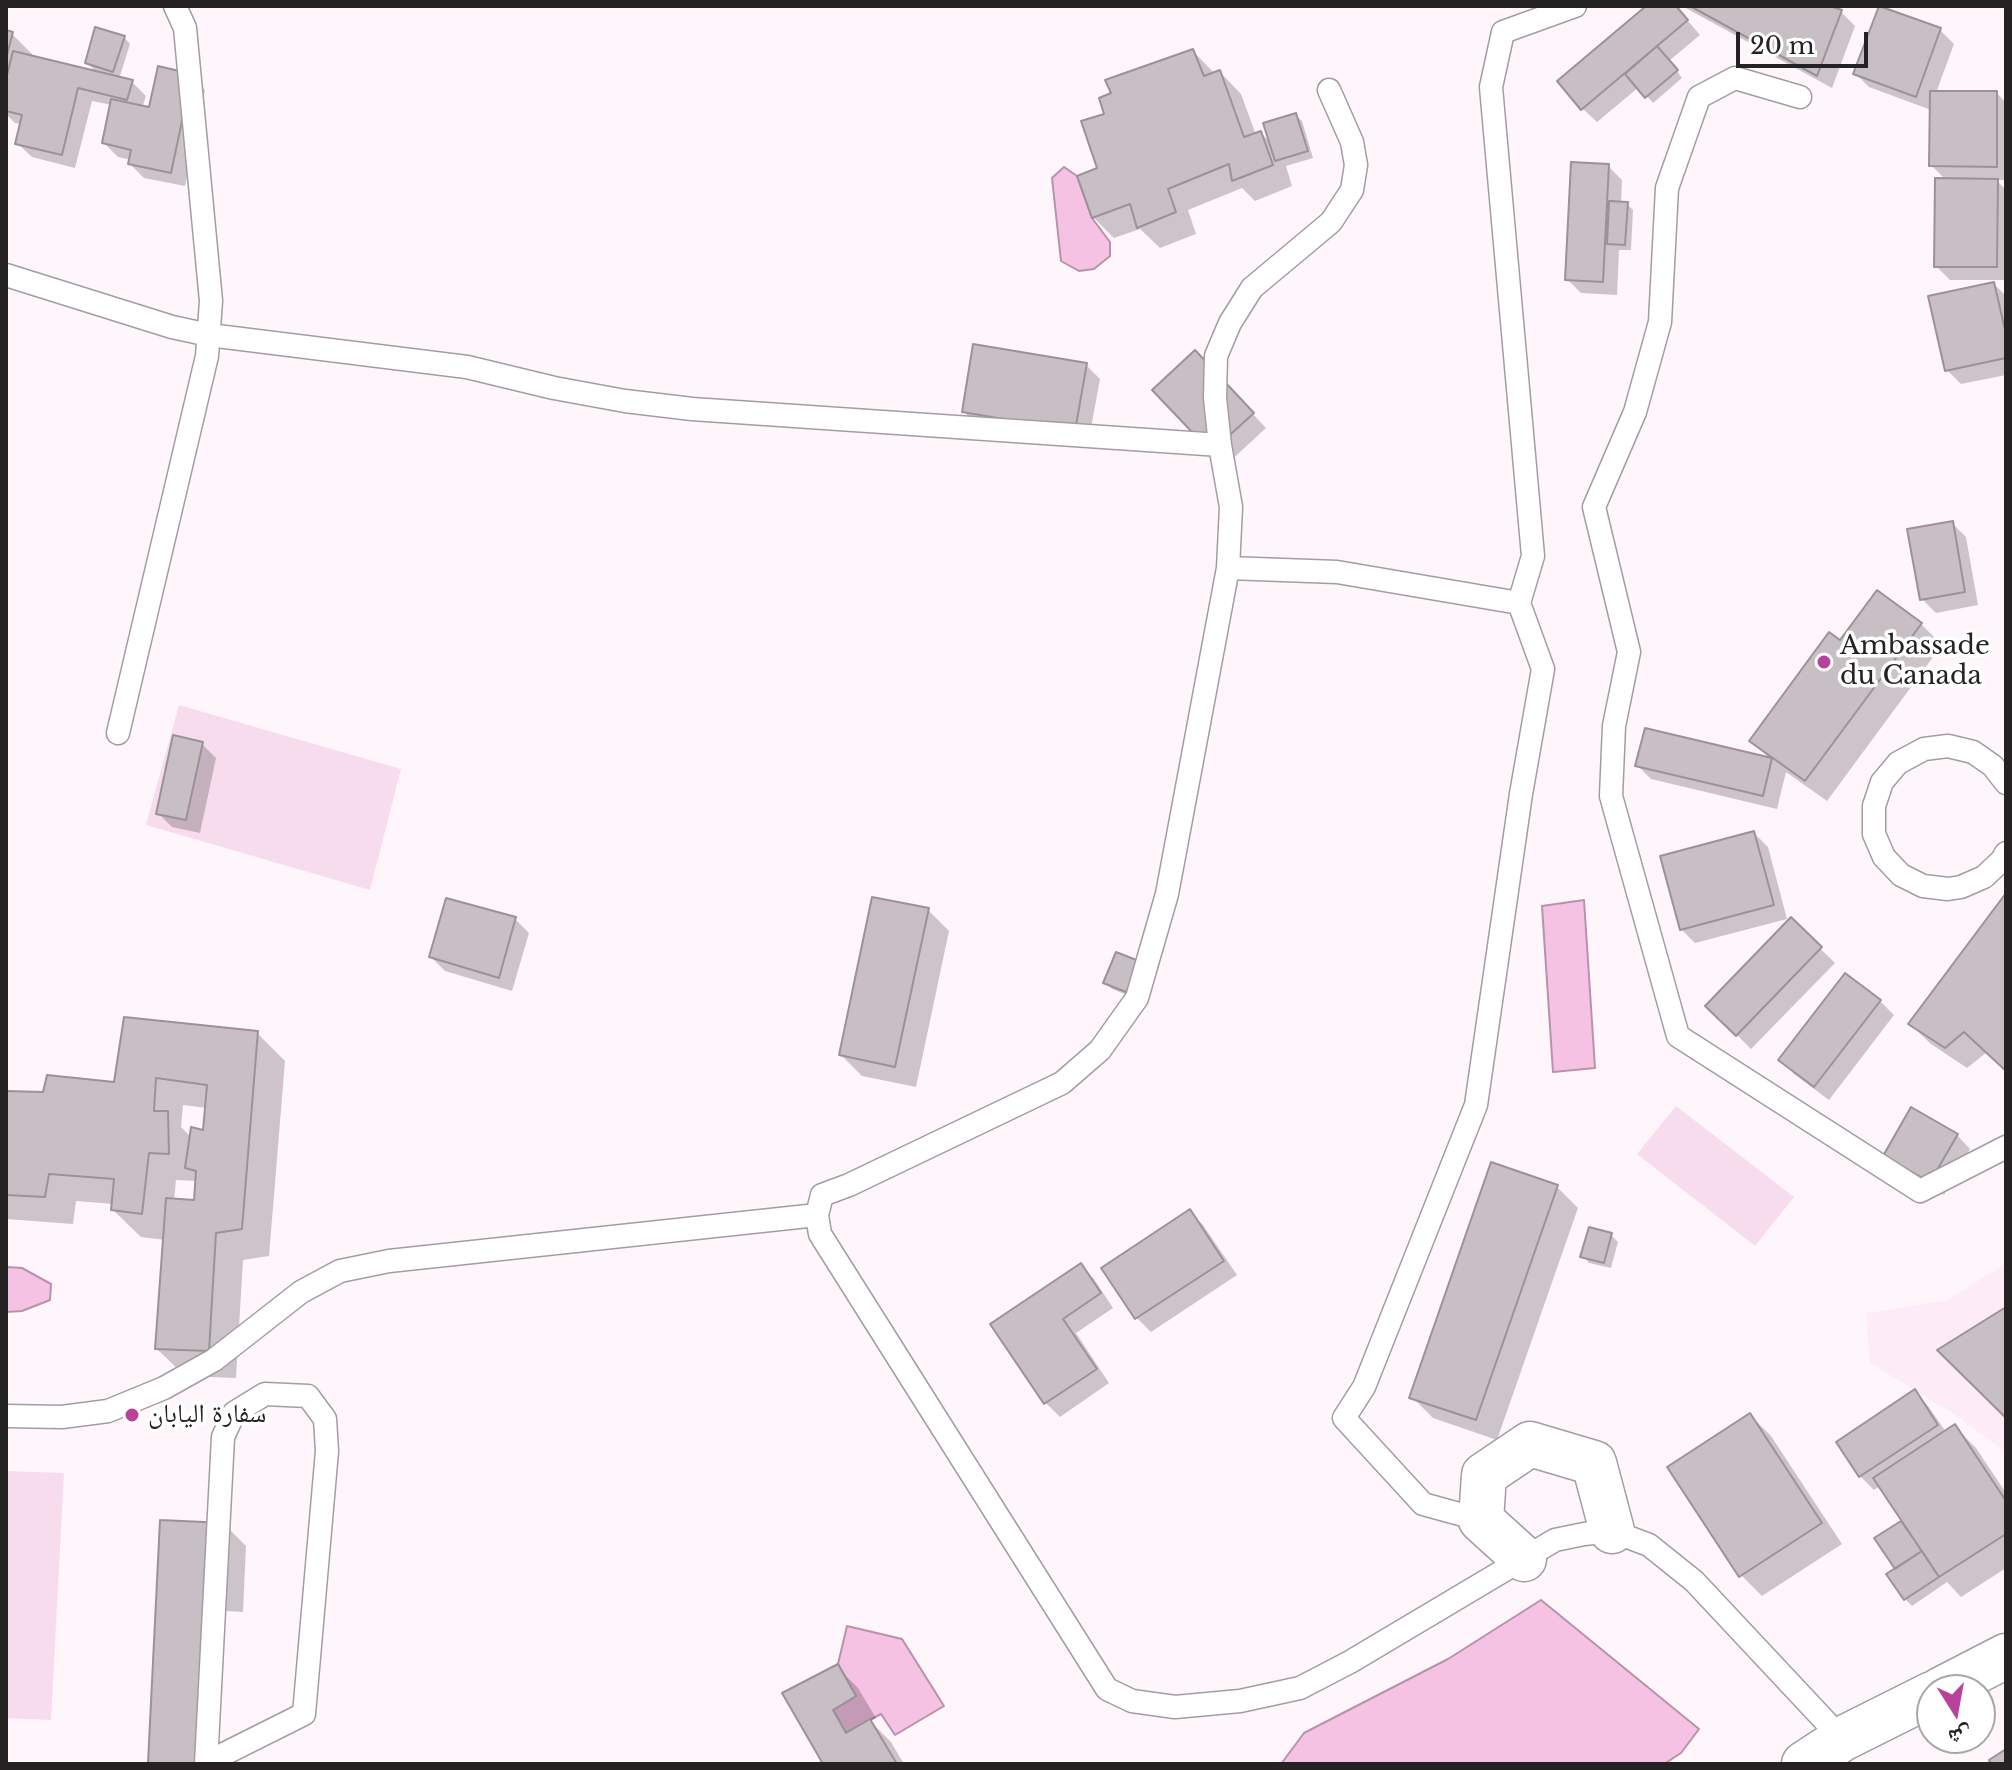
<!DOCTYPE html>
<html>
<head>
<meta charset="utf-8">
<style>
	body { margin:0 }
	#map { position:relative; width:2012px; height:1770px; overflow:hidden; background:#fff6fb; font-family:"Libre Baskerville","Noto Naskh Arabic",serif }
	canvas { display:block }
	.frame { position:absolute; inset:0; border:8px solid #252224; pointer-events:none }
	.north { position:absolute; left:1916px; top:1674px; width:80px; height:80px; box-sizing:border-box; background:#fff; border:2px solid #a8a7a7; border-radius:50%; rotate:169deg; font-size:22px; font-weight:700; line-height:32px; text-align:center; color:#252224 }
	.north::after { content:''; display:block; margin:auto; width:28px; height:36px; background:#b84299; clip-path:polygon(50% 0,100% 100%,50% 72%,0 100%) }
	.scale { position:absolute; left:1736px; top:32px; width:132px; height:36px; box-sizing:border-box; border:4px solid #252224; border-top:0; padding-left:10px; font-size:24px; line-height:28px; white-space:nowrap; color:#252224; -webkit-text-stroke:6px #fff; paint-order:stroke }
</style>
</head>
<body>
<div id="map">
<canvas width="2012" height="1770"></canvas>
<div class="frame"></div>
<div class="north">ش</div>
<div class="scale">20 m</div>
</div>
<script>
const c = document.querySelector('canvas').getContext('2d');
c.lineJoin = 'round';
function paint(path, color) {
  c.fillStyle = color;
  c.fill(path, 'evenodd');
}
function shape(rows) {
  const path = new Path2D();
  for (const r of rows) {
    path.moveTo(r[0], r[1]);
    for (let i = 2; i < r.length; i += 2) path.lineTo(r[i], r[i + 1]);
  }
  return path;
}
function trace(path, color, width, dash) {
  c.strokeStyle = color;
  c.lineWidth = width;
  c.lineCap = dash ? 'butt' : 'round';
  c.setLineDash(dash || []);
  c.stroke(path);
}
function write(font, color, halo, rows, align = 'center') {
  c.font = font + ' "Libre Baskerville","Noto Naskh Arabic",serif';
  c.lineWidth = 7;
  c.setLineDash([]);
  c.textBaseline = 'middle';
  c.strokeStyle = halo;
  c.fillStyle = color;
  for (const [text, x, y, turn = 0] of rows) {
    c.save();
    c.translate(x, y);
    c.rotate((+turn || 0) * Math.PI / 180);
    c.textAlign = isNaN(turn) ? turn : align;
    if (halo) c.strokeText(text, 0, 0);
    c.fillText(text, 0, 0);
    c.restore();
  }
}
const built = shape([
	[2006,1263,2006,1453,1957,1416,1870,1363,1866,1313,1948,1300]
]);
const green = shape([
	[179,705,401,769,370,890,146,825],
	[1676,1106,1794,1197,1755,1246,1637,1154],
	[6,1471,64,1473,51,1720,6,1718]
]);
const water = shape([
	[1064,167,1077,176,1092,218,1110,242,1110,256,1094,269,1079,271,1061,261,1052,178,1064,167],
	[1584,900,1595,1068,1553,1072,1542,906,1584,900],
	[6,1267,22,1268,51,1284,50,1300,22,1311,6,1312,6,1267],
	[1541,1600,1699,1729,1681,1753,1664,1764,1281,1764,1304,1733,1448,1659,1541,1600],
	[847,1626,902,1639,944,1706,895,1735,881,1714,846,1733,833,1710,856,1696,838,1664,847,1626]
]);
const shadow = shape([
	[1649,6,1675,6,1700,35,1669,61,1682,78,1653,103,1639,87,1597,122,1583,109],
	[1682,6,1824,6,1841,12,1855,26,1832,88],
	[1940,30,1954,44,1936,93,1997,93,2006,103,2006,180,1996,180,2006,190,2006,280,1950,280,1936,266,1946,180,1931,165,1931,110,1869,87,1855,73],
	[6,32,12,34,33,55,32,58,98,74,87,63,124,37,130,44,119,79,132,82,146,96,142,108,151,110,191,76,205,90,185,186,144,178,130,164,131,160,118,157,104,143,112,105,92,101,75,168,32,157,17,143,22,124,15,123,6,114],
	[1193,51,1215,74,1220,72,1241,94,1256,135,1261,133,1272,144,1295,115,1302,121,1313,158,1286,166,1292,186,1255,201,1242,188,1188,210,1196,234,1160,248,1140,229,1114,238,1093,217,1106,115],
	[1608,166,1622,180,1621,204,1627,204,1633,210,1631,250,1619,250,1617,295,1581,293,1567,279],
	[1994,284,2006,296,2006,375,1961,384,1947,370],
	[1086,365,1100,379,1088,444,978,426,964,412],
	[1209,367,1266,428,1226,465],
	[1952,523,1966,537,1978,605,1936,613,1922,599],
	[1921,624,1942,645,1827,801,1786,772,1777,809,1651,779,1637,765,1770,759,1751,741,1840,643],
	[202,744,216,758,200,833,172,827,158,813],
	[1754,833,1768,847,1787,919,1695,943,1681,929],
	[2006,896,2006,1070,1987,1052,1967,1068,1931,1044,1910,1024],
	[928,910,949,931,916,1087,862,1076,841,1055],
	[515,919,529,933,512,991,445,971,431,957],
	[1791,920,1835,963,1751,1049,1708,1006],
	[1117,954,1137,999,1112,989,1105,982],
	[1880,1001,1894,1015,1829,1100,1794,1074,1781,1060],
	[257,1033,285,1061,269,1256,243,1260,236,1378,185,1376,157,1349,165,1240,141,1237,113,1210,113,1204,76,1201,73,1224,6,1219,6,1093,44,1094,116,1084],
	[183,1105,207,1108,205,1132,191,1137,181,1127],
	[176,1180,198,1181,195,1202,174,1201],
	[1957,1135,1970,1149,1944,1195,1900,1169],
	[1556,1186,1578,1208,1497,1440,1433,1418,1412,1397],
	[1189,1211,1203,1225,1237,1275,1151,1332,1137,1318,1103,1268],
	[1611,1235,1618,1242,1611,1268,1589,1263,1583,1256],
	[1080,1265,1094,1279,1113,1308,1076,1333,1109,1383,1060,1417,1046,1403,992,1325],
	[1915,1392,1928,1406,1946,1432,1955,1427,1976,1448,2006,1493,2006,1568,1961,1597,1947,1582,1912,1606,1905,1599,1897,1569,1901,1523,1907,1529,1881,1485,1874,1490,1860,1476],
	[1750,1415,1771,1436,1842,1544,1762,1596,1741,1575],
	[225,1525,246,1546,243,1612,225,1611,217,1764,152,1764,150,1762],
	[837,1667,858,1688,876,1718,870,1721,891,1742,904,1764,826,1764]
]);
const building = shape([
	[1646,6,1676,6,1688,20,1581,110,1557,81,1646,6],
	[1690,6,1830,6,1842,10,1817,76,1690,6],
	[1879,6,1941,28,1916,97,1853,74,1879,6],
	[95,27,125,36,113,72,85,63,95,27],
	[6,30,13,32,6,59,6,30],
	[1657,46,1678,70,1645,98,1625,74,1657,46],
	[1193,49,1204,76,1220,70,1244,137,1261,131,1273,165,1232,181,1229,164,1168,189,1176,212,1137,228,1130,204,1092,218,1077,176,1097,168,1081,121,1104,114,1099,98,1111,93,1105,80,1193,49],
	[13,51,133,80,127,100,78,88,62,155,15,144,22,115,6,111,6,79,13,51],
	[158,66,192,74,171,173,128,164,131,150,102,143,111,99,149,107,158,66],
	[1930,91,1997,91,1997,167,1929,166,1930,91],
	[1296,113,1308,151,1275,161,1263,123,1296,113],
	[1571,162,1609,164,1603,282,1565,280,1571,162],
	[1935,178,1998,179,1997,267,1934,267,1935,178],
	[1609,201,1628,202,1625,245,1607,244,1609,201],
	[1994,282,2006,334,2006,358,1945,371,1928,296,1994,282],
	[973,344,1087,363,1075,431,962,412,973,344],
	[1195,350,1254,413,1211,452,1152,390,1195,350],
	[1953,521,1965,592,1920,600,1907,529,1953,521],
	[1877,590,1922,623,1805,781,1749,741,1829,632,1840,640,1877,590],
	[1645,728,1772,758,1763,796,1635,766,1645,728],
	[173,735,203,742,186,820,156,814,173,735],
	[1754,831,1774,905,1680,930,1660,856,1754,831],
	[2006,893,2006,1071,1964,1032,1945,1048,1908,1024,2006,893],
	[872,897,929,908,895,1067,839,1055,872,897],
	[446,898,516,917,499,978,429,957,446,898],
	[1791,917,1822,947,1736,1036,1705,1006,1791,917],
	[1116,952,1144,963,1131,994,1103,983,1116,952],
	[1845,973,1881,1000,1814,1087,1778,1060,1845,973],
	[124,1017,258,1031,242,1229,216,1233,209,1351,155,1349,166,1198,194,1200,196,1171,185,1168,191,1127,203,1130,207,1085,156,1078,154,1111,168,1111,169,1154,149,1153,142,1214,111,1210,114,1179,49,1174,45,1197,6,1195,6,1091,43,1092,47,1075,114,1082,124,1017],
	[1911,1107,1958,1134,1930,1182,1883,1156,1911,1107],
	[1491,1162,1558,1185,1476,1420,1409,1398,1491,1162],
	[1190,1209,1224,1261,1135,1319,1101,1268,1190,1209],
	[1589,1227,1612,1233,1604,1263,1580,1257,1589,1227],
	[1081,1263,1101,1293,1063,1319,1097,1369,1044,1404,990,1324,1081,1263],
	[2006,1307,2006,1418,1937,1350,2006,1307],
	[1915,1389,1938,1425,1859,1477,1836,1442,1915,1389],
	[1750,1413,1822,1523,1739,1577,1667,1467,1750,1413],
	[1955,1424,2006,1501,2006,1534,1939,1577,1873,1478,1955,1424],
	[160,1520,226,1523,196,1764,148,1763,160,1520],
	[1901,1521,1922,1551,1895,1569,1874,1538,1901,1521],
	[1922,1551,1939,1577,1904,1600,1886,1574,1922,1551],
	[838,1664,856,1696,833,1710,846,1733,870,1719,897,1764,823,1764,782,1693,838,1664],
	[2006,1749,2006,1764,1991,1764,1989,1760,2006,1749]
]);
const lane = shape([
	[1329,90,1352,142,1356,165,1352,190,1331,222,1252,288,1230,323,1216,356,1215,398,1220,445,1231,507,1228,568,1167,894,1137,998,1100,1050,1062,1083,849,1185,822,1195,817,1215,820,1234,1107,1689,1132,1701,1175,1707,1240,1701,1300,1688,1350,1662,1555,1540,1584,1534,1612,1531,1649,1545,1694,1581,1842,1739],
	[1800,97,1735,78,1699,97,1667,188,1660,322,1635,412,1594,507,1629,652,1614,726,1611,796,1678,1036,1920,1191,2006,1147],
	[6,275,172,327,209,335,467,367,554,388,625,401,692,409,1220,445],
	[1228,568,1337,572,1519,603],
	[118,733,207,356,211,301,185,28,175,6],
	[2006,783,1993,766,1973,752,1948,746,1924,749,1898,763,1882,782,1874,806,1874,834,1884,857,1901,875,1923,886,1948,889,1961,887,1984,877,2002,860,2006,853],
	[6,1416,62,1417,108,1411,164,1388,214,1360,301,1292,340,1271,389,1261,817,1215],
	[1481,1520,1423,1504,1344,1418,1364,1387,1476,1105,1521,794,1543,669,1519,603,1533,556,1491,87,1503,32,1575,6],
	[206,1764,223,1437,234,1413,265,1394,308,1396,325,1419,327,1451,304,1714,206,1763]
]);
const street = shape([
	[1524,1559,1481,1520,1484,1475,1530,1444,1594,1463,1612,1531]
]);
const secondary = shape([
	[1940,1690,2006,1656],
	[1804,1764,1842,1739,1932,1694]
]);
const markers = [
	[1824,662,8,"#b84299"],
	[132,1415,8,"#b84299"]
];
const poiNames = [
	["Ambassade",1840,647],
	["du Canada",1840,677],
	["سفارة اليابان",148,1415]
];
paint(built, '#fdecf7');
paint(green, '#f7dced');
paint(water, '#f6c2e4');
trace(water, '#b792aa', 2);
paint(shadow, '#0003');
paint(building, '#c8bfc4');
trace(building, '#9a9297', 2);
trace(lane, '#a59ca2', 25);
trace(street, '#a59ca2', 47);
trace(secondary, '#a59ca2', 47);
trace(lane, '#fff', 22);
trace(street, '#fff', 44);
trace(secondary, '#fff', 44);
for (const [x, y, r, color] of markers) {
  const dot = new Path2D();
  dot.arc(x, y, r, 0, 2 * Math.PI);
  c.fillStyle = color;
  c.fill(dot);
  trace(dot, '#fff', 3);
}
write('26px', '#252224', '#fff', poiNames, 'left');
</script>
</body>
</html>
